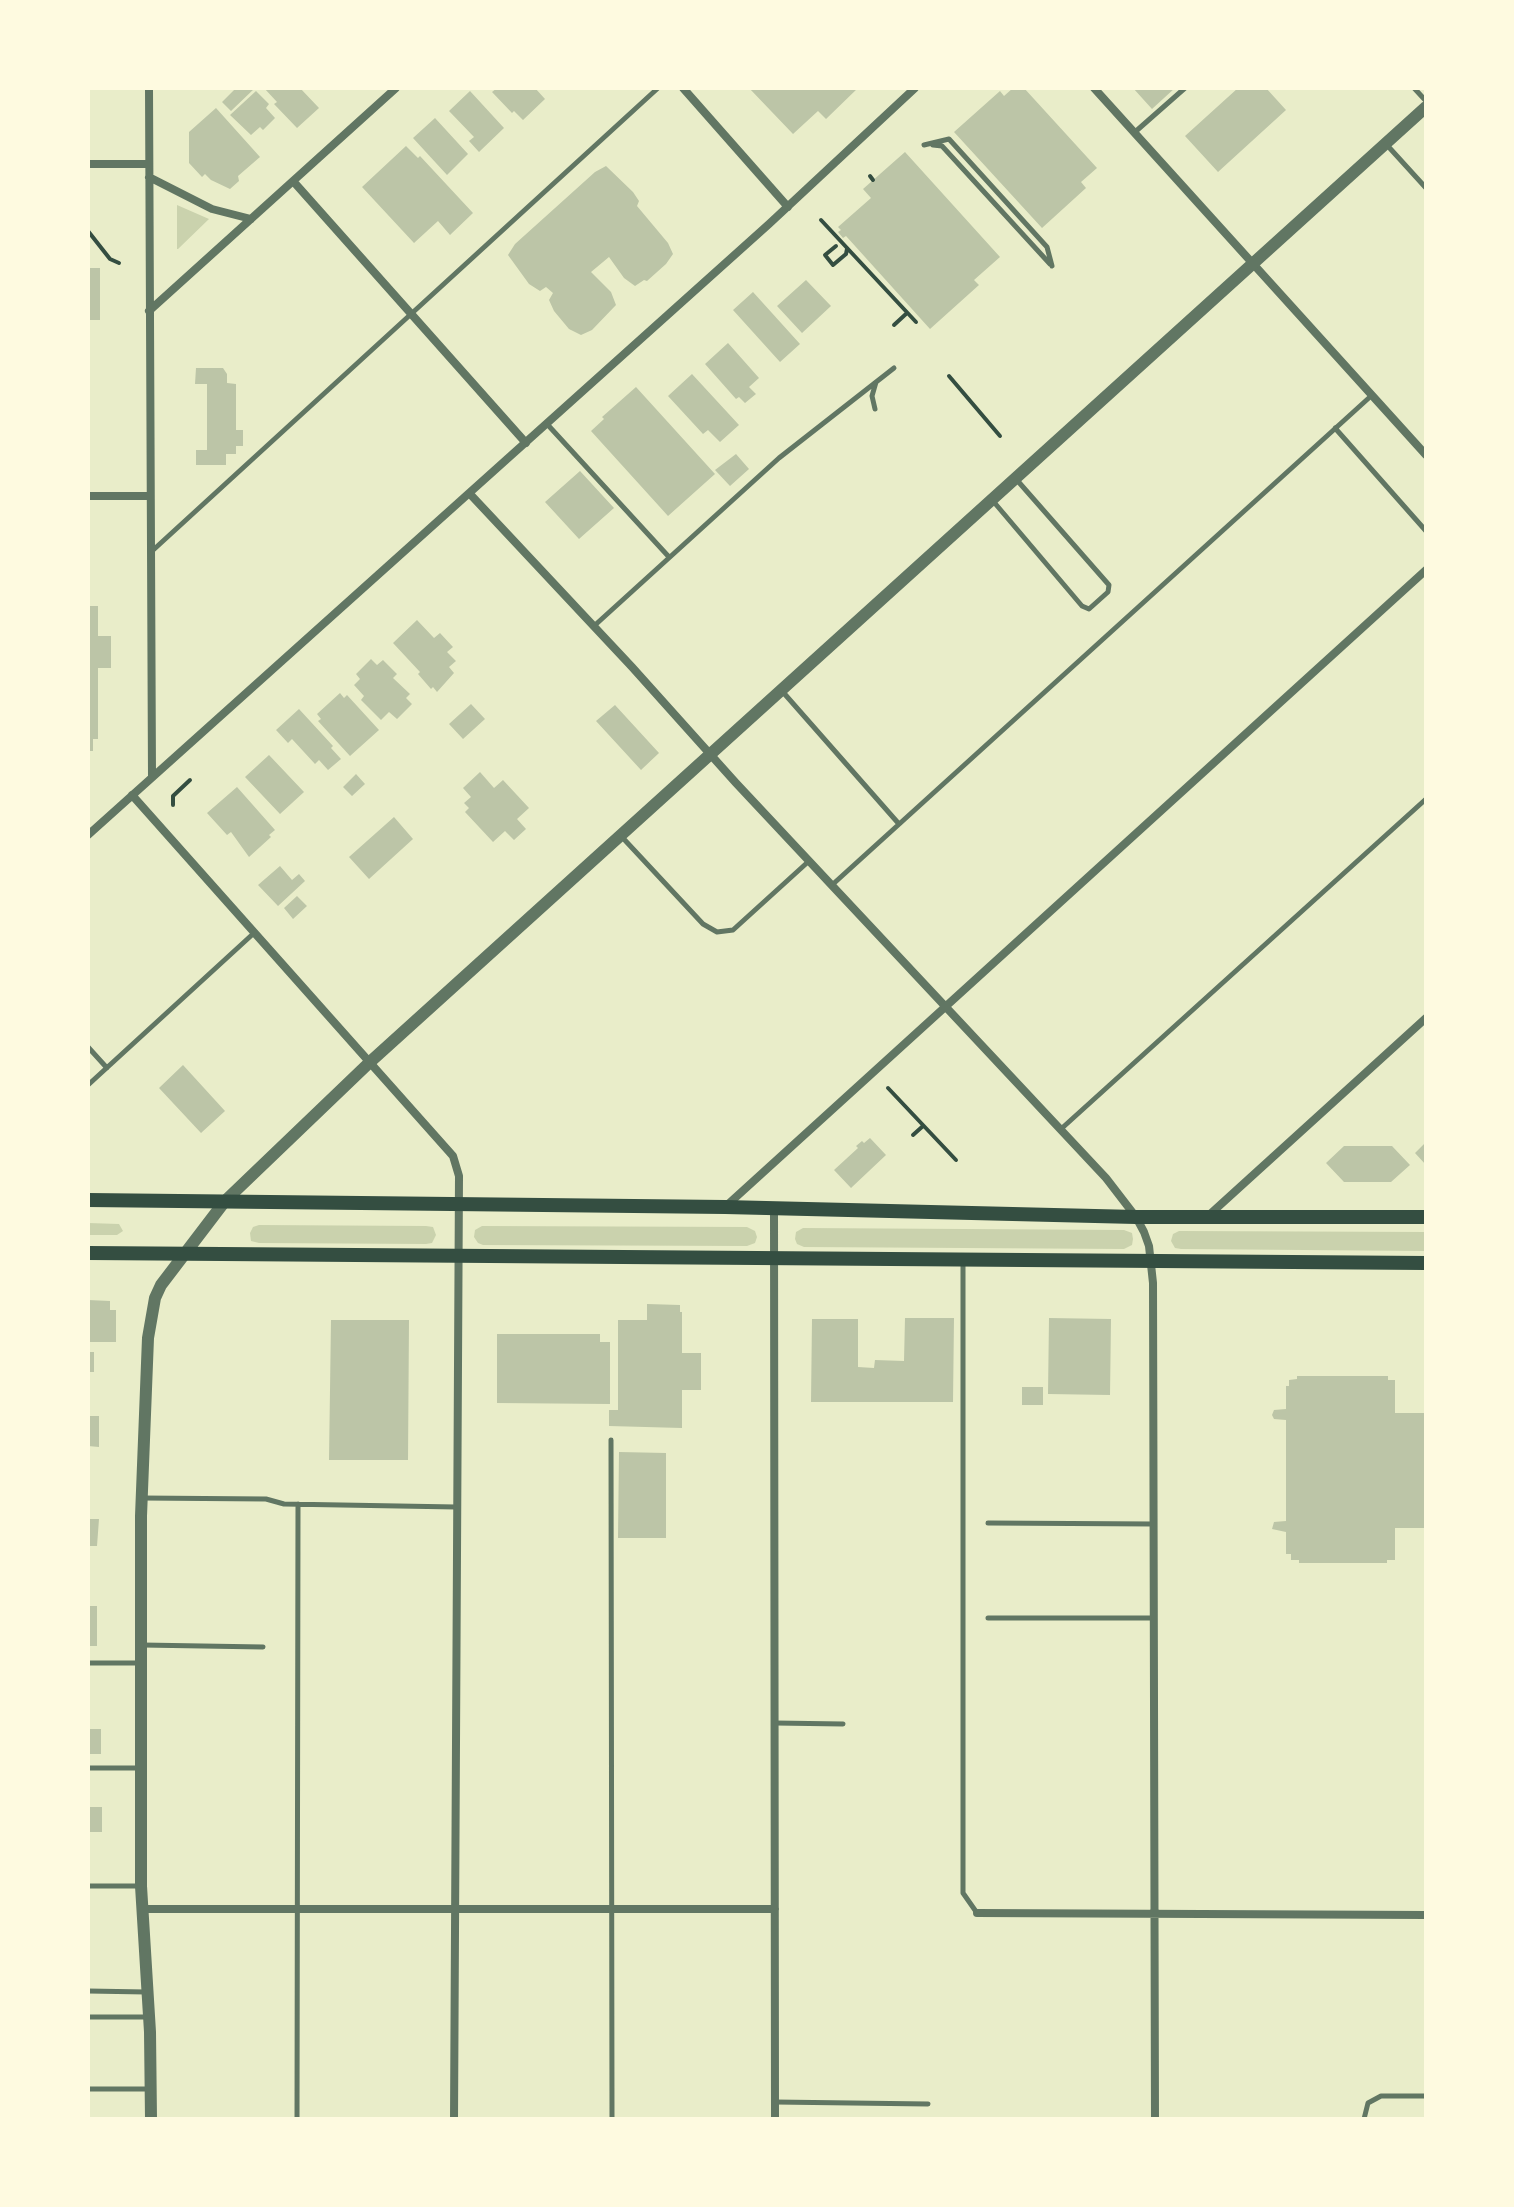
<!DOCTYPE html>
<html>
<head>
<meta charset="utf-8">
<style>
	body { margin:0 }
	#map { position:relative; width:1514px; height:2207px; overflow:hidden; background:#e9edc9; font-family:"PT Sans",sans-serif }
	canvas { display:block }
	.frame { position:absolute; inset:0; border:90px solid #fefae0; pointer-events:none }
</style>
</head>
<body>
<div id="map">
<canvas width="1514" height="2207"></canvas>
<div class="frame"></div>
</div>
<script>
const c = document.querySelector('canvas').getContext('2d');
c.lineJoin = 'round';
function paint(path, color) {
  c.fillStyle = color;
  c.fill(path, 'evenodd');
}
function shape(rows) {
  const path = new Path2D();
  for (const r of rows) {
    path.moveTo(r[0], r[1]);
    for (let i = 2; i < r.length; i += 2) path.lineTo(r[i], r[i + 1]);
  }
  return path;
}
function trace(path, color, width, dash) {
  c.strokeStyle = color;
  c.lineWidth = width;
  c.lineCap = dash ? 'butt' : 'round';
  c.setLineDash(dash || []);
  c.stroke(path);
}
const green = shape([
	[177,205,209,219,178,249,177,249],
	[88,1223,119,1224,123,1231,117,1235,88,1235],
	[259,1225,426,1226,433,1227,436,1235,432,1243,426,1244,259,1243,251,1241,250,1233,253,1227],
	[482,1226,747,1227,755,1231,757,1237,755,1243,747,1246,483,1245,478,1243,474,1237,475,1230],
	[803,1228,1124,1230,1132,1233,1133,1239,1132,1245,1124,1249,804,1247,797,1244,795,1239,796,1232],
	[1179,1231,1426,1232,1426,1251,1181,1249,1175,1248,1171,1241,1173,1234]
]);
const building = shape([
	[236,88,255,88,231,111,222,102],
	[264,88,300,88,319,108,297,128,274,104,277,102],
	[497,88,535,88,545,99,523,120,514,111,512,113,492,92],
	[749,88,858,88,826,119,818,111,793,134],
	[1013,88,1024,88,1097,168,1081,182,1086,188,1042,228,954,132,1000,91,1004,96],
	[1133,88,1175,88,1152,109],
	[1238,88,1266,88,1286,110,1218,172,1185,136],
	[256,91,269,104,266,108,275,118,263,130,260,127,251,135,230,115],
	[470,91,504,128,479,152,469,141,474,137,449,111],
	[216,108,260,157,238,176,239,181,230,189,211,180,205,174,202,177,189,163,189,132],
	[435,118,468,154,447,175,413,138],
	[406,146,418,158,420,156,473,213,450,235,438,221,414,243,362,187],
	[905,152,1000,257,974,280,979,285,930,329,846,236,843,238,838,232,841,230,838,227,871,198,863,189],
	[606,166,633,192,639,201,637,206,668,243,673,254,666,264,647,281,644,280,635,286,624,278,609,257,591,272,611,292,616,305,592,330,581,335,569,329,554,311,549,300,553,293,546,287,540,291,529,284,508,255,515,244,595,172],
	[88,268,100,268,100,320,88,320],
	[806,280,831,306,802,333,777,306],
	[753,292,800,344,780,362,733,310],
	[728,343,759,378,749,387,756,394,745,403,739,397,736,399,705,364],
	[196,368,223,368,227,374,227,383,236,384,236,430,243,430,243,446,236,446,236,454,226,454,226,465,196,465,196,450,207,450,207,384,195,384],
	[692,374,739,425,720,442,708,430,703,434,668,396],
	[636,387,715,474,668,516,591,431,604,419,602,417],
	[736,454,749,469,730,486,715,470],
	[580,471,614,508,579,539,545,502],
	[88,606,98,606,98,636,111,636,111,668,98,668,98,739,93,739,93,751,88,751],
	[417,620,434,638,440,633,453,647,447,652,456,661,449,667,454,673,437,692,433,687,431,689,418,674,420,672,393,643],
	[371,659,377,665,383,660,397,674,393,678,410,694,406,698,412,704,397,719,389,712,381,720,361,700,364,696,354,685,360,679,356,674],
	[340,693,344,698,347,695,379,730,350,756,318,721,321,719,317,714],
	[471,704,485,719,463,739,449,724],
	[615,705,659,753,641,770,596,721],
	[299,709,333,746,331,748,341,759,328,770,319,760,315,764,292,739,288,743,276,730],
	[269,755,304,792,280,814,245,777],
	[480,772,494,788,503,780,529,808,517,819,526,829,514,840,505,831,493,842,465,812,469,808,464,803,471,797,463,788],
	[356,774,365,784,352,796,343,787],
	[237,787,275,830,269,835,271,837,249,857,231,832,227,835,207,813],
	[394,817,413,839,369,879,349,857],
	[280,866,292,880,299,874,305,881,278,906,258,885],
	[297,896,307,906,293,919,284,908],
	[183,1065,225,1111,201,1133,159,1088],
	[870,1138,886,1155,851,1188,834,1170,858,1148,856,1146,862,1141,864,1143],
	[1426,1142,1426,1165,1415,1153],
	[1344,1146,1392,1146,1410,1165,1391,1182,1344,1182,1326,1163],
	[88,1300,110,1301,110,1310,116,1310,116,1342,88,1342],
	[647,1304,680,1305,680,1312,682,1312,682,1353,701,1353,701,1390,682,1390,682,1428,609,1426,609,1410,618,1410,618,1320,647,1320],
	[905,1318,954,1318,953,1402,811,1402,812,1319,858,1319,858,1367,874,1368,875,1360,904,1361],
	[1049,1318,1111,1319,1110,1395,1048,1394],
	[331,1320,409,1320,408,1460,329,1460],
	[497,1334,600,1334,600,1342,610,1342,610,1404,497,1403],
	[88,1352,94,1352,94,1372,88,1372],
	[1297,1376,1388,1376,1388,1380,1395,1380,1395,1413,1426,1413,1426,1528,1395,1528,1395,1560,1387,1560,1387,1563,1299,1563,1299,1560,1291,1560,1291,1554,1286,1554,1286,1532,1272,1529,1274,1522,1286,1521,1286,1420,1274,1419,1272,1415,1274,1410,1286,1409,1286,1386,1289,1386,1289,1380,1297,1379],
	[1022,1387,1043,1387,1043,1405,1022,1405],
	[88,1416,99,1416,99,1447,88,1446],
	[619,1452,666,1453,666,1538,618,1538],
	[88,1519,99,1519,97,1546,88,1546],
	[88,1606,97,1606,97,1646,88,1646],
	[88,1729,101,1729,101,1754,88,1754],
	[88,1807,102,1807,102,1832,88,1832]
]);
const path = shape([
	[870,176,873,180],
	[821,220,916,322],
	[88,231,110,259,119,263],
	[836,246,825,255,833,265,846,254,847,249],
	[894,325,907,313],
	[949,376,1000,436],
	[173,805,173,796,190,780],
	[888,1088,956,1160],
	[913,1135,923,1126]
]);
const service = shape([
	[1414,88,1426,101],
	[1135,132,1185,88],
	[1386,144,1426,188],
	[924,145,949,139,1047,247,1052,266],
	[933,145,942,146,1050,264],
	[875,409,872,396,876,382],
	[547,424,669,557],
	[1335,428,1426,531],
	[993,501,1082,606,1089,609,1108,592,1109,585,1016,479],
	[151,552,658,88],
	[594,626,779,458,894,368],
	[782,691,899,824],
	[621,836,703,924,717,932,733,930,809,861],
	[832,885,1371,396],
	[88,1047,107,1068],
	[88,1085,254,933],
	[1061,1129,1426,799],
	[963,1261,963,1893,977,1913],
	[611,1440,612,2119],
	[142,1498,266,1499,284,1504,456,1507],
	[988,1523,1153,1524],
	[988,1618,1154,1618],
	[142,1645,263,1647],
	[88,1663,140,1663],
	[775,1723,843,1724],
	[88,1768,140,1768],
	[88,1886,140,1886],
	[88,1991,146,1992],
	[88,2017,148,2017],
	[88,2089,150,2089],
	[775,2102,928,2104],
	[297,2119,298,1504],
	[1364,2119,1368,2103,1381,2096,1426,2096]
]);
const minor = shape([
	[149,88,152,777],
	[683,88,788,207],
	[1094,88,1426,455],
	[88,164,148,164],
	[149,177,212,209,251,219],
	[293,181,526,443],
	[149,311,396,88],
	[470,494,632,667,736,783,1106,1178,1136,1217,1144,1232,1149,1246,1153,1283,1155,2119],
	[88,496,150,496],
	[132,795,453,1156,459,1176,454,2119],
	[88,835,769,224,915,88],
	[725,1207,1426,570],
	[774,1210,775,2119],
	[1208,1216,1426,1018],
	[142,1909,775,1909],
	[977,1913,1426,1915]
]);
const tertiary = shape([
	[151,2119,150,2032,141,1886,141,1516,148,1338,155,1298,161,1285,225,1201,370,1062,1426,107]
]);
const secondary = shape([
	[88,1200,725,1207,1136,1217,1426,1217],
	[88,1253,1426,1263]
]);
paint(green, '#cad2ad');
paint(building, '#bcc5a7');
trace(path, '#344e41', 4);
trace(service, '#617663', 5);
trace(minor, '#617663', 8);
trace(tertiary, '#617663', 12);
trace(secondary, '#344e41', 14);
</script>
</body>
</html>
